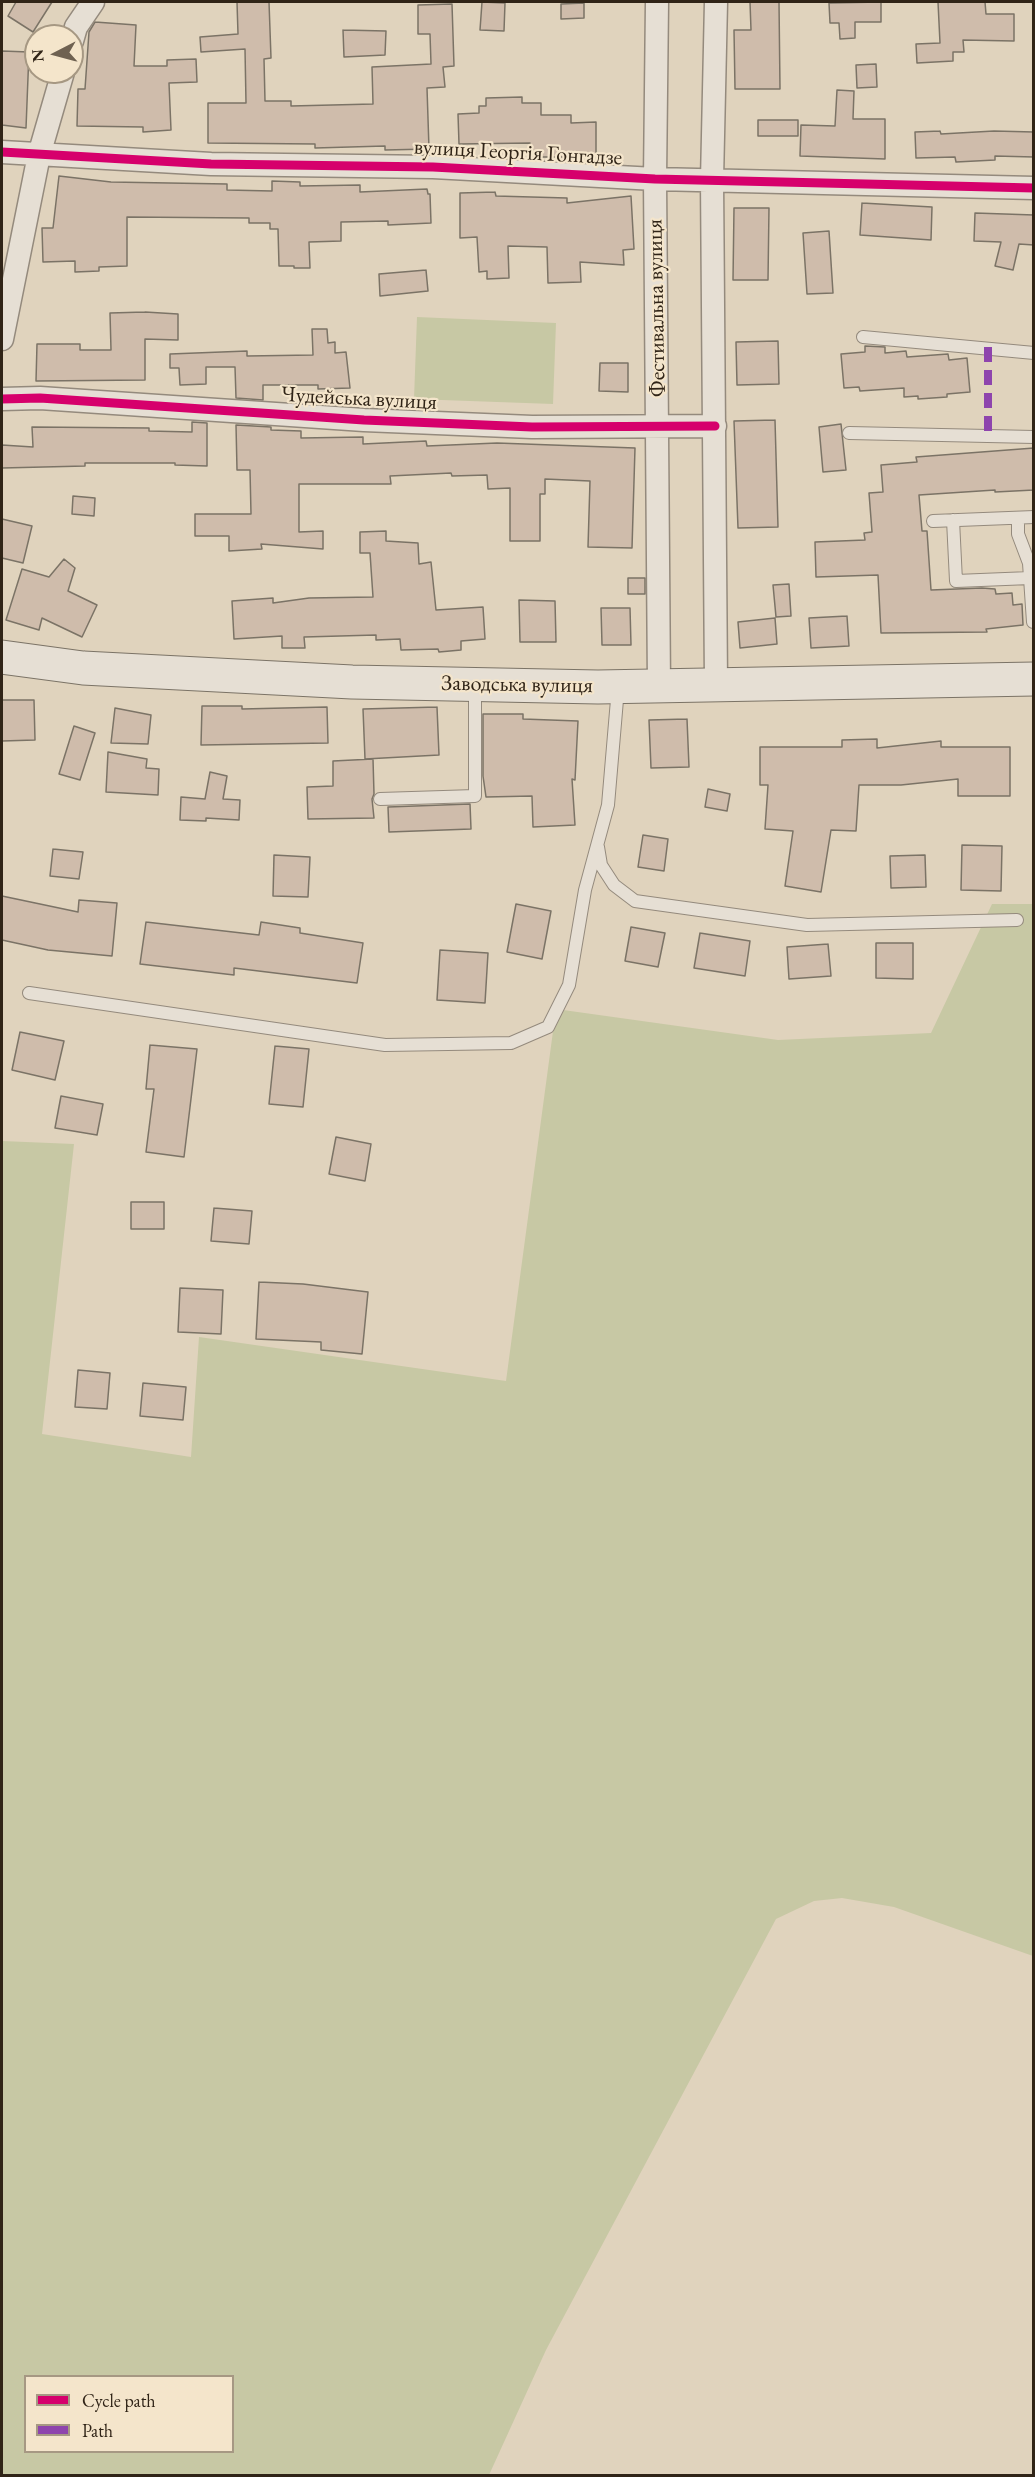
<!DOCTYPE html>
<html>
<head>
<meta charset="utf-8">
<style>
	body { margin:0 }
	#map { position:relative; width:1035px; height:2477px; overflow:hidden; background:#e0d3bd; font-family:"EB Garamond",serif }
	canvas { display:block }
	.frame { position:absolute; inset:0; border:3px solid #302417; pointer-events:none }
	.legend { position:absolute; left:24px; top:2375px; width:210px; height:78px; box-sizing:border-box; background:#f4e5cb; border:2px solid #a69883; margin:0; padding:8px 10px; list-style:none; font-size:18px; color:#302417 }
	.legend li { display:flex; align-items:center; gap:12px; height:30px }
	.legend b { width:30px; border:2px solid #a69883 }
	.north { position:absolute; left:24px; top:24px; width:60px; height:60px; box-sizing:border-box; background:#f4e5cb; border:2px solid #a69883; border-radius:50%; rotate:264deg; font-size:16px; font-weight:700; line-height:24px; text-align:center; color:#302417 }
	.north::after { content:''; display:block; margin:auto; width:21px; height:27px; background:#6e6151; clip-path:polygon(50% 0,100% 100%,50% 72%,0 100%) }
</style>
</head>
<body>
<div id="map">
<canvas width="1035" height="2477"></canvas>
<div class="frame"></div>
<ul class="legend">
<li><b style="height:8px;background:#d6006c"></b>Cycle path</li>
<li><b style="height:8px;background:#8e44ad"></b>Path</li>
</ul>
<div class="north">N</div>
</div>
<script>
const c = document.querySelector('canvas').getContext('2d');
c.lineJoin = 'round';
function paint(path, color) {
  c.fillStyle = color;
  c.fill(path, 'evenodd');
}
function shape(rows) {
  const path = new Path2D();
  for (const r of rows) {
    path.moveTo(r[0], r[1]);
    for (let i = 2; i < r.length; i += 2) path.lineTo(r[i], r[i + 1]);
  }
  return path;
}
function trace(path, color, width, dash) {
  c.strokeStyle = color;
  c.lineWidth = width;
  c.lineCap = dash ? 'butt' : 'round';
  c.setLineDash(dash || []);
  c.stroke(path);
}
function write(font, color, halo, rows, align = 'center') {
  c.font = font + ' "EB Garamond",serif';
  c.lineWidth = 4.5;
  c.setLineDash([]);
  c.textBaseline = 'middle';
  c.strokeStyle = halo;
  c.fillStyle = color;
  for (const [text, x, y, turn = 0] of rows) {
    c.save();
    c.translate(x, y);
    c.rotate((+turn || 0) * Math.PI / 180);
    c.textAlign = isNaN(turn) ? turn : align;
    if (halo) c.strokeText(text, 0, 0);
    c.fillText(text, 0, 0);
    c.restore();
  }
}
const green = shape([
	[417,317,556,323,553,404,414,399],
	[992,904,1033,904,1033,1956,894,1907,842,1898,814,1901,776,1919,546,2350,489,2475,2,2476,2,1141,74,1144,42,1434,191,1457,199,1337,506,1381,556,1009,778,1040,931,1033],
	[26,2376,232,2376,232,2452,26,2452]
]);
const building = shape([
	[16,2,52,2,33,32,8,16,16,2],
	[237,2,269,2,271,58,264,59,265,101,291,101,291,106,373,104,372,67,431,64,430,34,418,34,418,5,452,4,454,66,443,67,445,87,427,88,429,149,385,150,385,146,315,148,315,144,208,143,208,103,246,103,245,49,201,52,200,37,238,34,237,2],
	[482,2,505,3,504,31,480,30,482,2],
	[750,2,779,2,780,89,735,89,734,30,751,30,750,2],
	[881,2,881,22,855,22,855,38,840,39,839,23,830,23,829,3,881,2],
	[938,2,985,2,986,14,1014,14,1014,41,963,40,964,52,953,52,953,61,917,63,916,44,940,43,938,2],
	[584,3,584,18,561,19,561,4,584,3],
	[95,22,136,25,134,66,167,66,167,60,196,59,197,82,169,83,171,130,143,132,143,127,77,126,78,89,85,89,89,32,95,22],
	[343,30,386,31,385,55,344,57,343,30],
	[2,51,29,52,26,128,2,125,2,51],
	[876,64,877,87,857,88,856,65,876,64],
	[837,90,854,91,853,119,885,119,885,159,800,156,801,125,835,126,837,90],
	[522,97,522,103,541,103,541,115,571,115,571,123,596,122,596,154,571,155,571,157,530,157,530,143,459,144,458,114,479,113,479,106,486,106,486,98,522,97],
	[758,120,798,120,798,136,758,136,758,120],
	[940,131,941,134,994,131,1034,132,1034,157,995,156,995,160,956,162,955,157,916,158,915,132,940,131],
	[59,176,111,182,227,184,227,190,272,191,272,181,300,182,300,186,360,185,360,192,427,189,428,194,430,194,431,223,388,225,388,221,341,222,341,241,309,242,310,268,294,268,294,266,279,266,278,229,270,229,270,223,249,223,249,218,127,217,127,266,99,267,99,271,75,272,75,261,43,262,42,228,53,228,59,176],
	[495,192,496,196,567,198,567,203,631,196,634,249,623,250,624,265,580,262,581,282,548,283,547,247,508,246,509,278,487,279,487,271,479,272,477,237,460,238,460,193,495,192],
	[862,203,932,207,931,240,860,235,862,203],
	[734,208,769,208,768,280,733,280,734,208],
	[975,213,1034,215,1034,245,1019,244,1013,270,995,266,1001,242,974,241,975,213],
	[829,231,833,293,807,294,803,233,829,231],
	[426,270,428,291,380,296,379,274,426,270],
	[145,312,178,314,178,340,145,339,145,380,36,381,37,344,80,344,80,350,111,350,110,313,145,312],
	[312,329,327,329,328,343,335,342,335,353,346,352,350,388,318,389,318,385,263,385,263,400,236,398,235,367,206,367,206,384,180,385,179,368,170,368,170,354,247,351,247,356,313,355,312,329],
	[778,341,779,384,737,385,736,342,778,341],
	[865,346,885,347,885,353,906,351,907,357,948,354,949,360,967,358,970,392,947,394,947,397,918,399,918,396,904,397,904,388,860,391,859,387,844,388,841,354,865,352,865,346],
	[600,363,628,363,628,392,599,391,600,363],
	[775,420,778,527,738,528,734,421,775,420],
	[192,422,207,423,207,466,175,465,175,463,85,463,85,466,2,468,2,445,33,447,32,427,149,428,149,431,192,432,192,422],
	[841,424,846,470,823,472,819,427,841,424],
	[236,425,271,427,271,430,301,431,301,438,363,437,363,444,426,441,427,446,497,443,635,448,632,548,588,547,590,481,545,479,545,494,540,494,540,541,510,541,510,488,488,489,487,475,452,476,451,473,390,476,391,484,299,484,299,532,323,531,323,549,261,544,262,549,229,551,229,536,195,536,195,514,251,514,250,470,237,470,236,425],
	[1034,448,1034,490,995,492,995,490,919,495,922,531,927,531,931,590,982,588,995,589,996,594,1012,593,1013,605,1022,604,1023,625,986,629,987,632,881,633,878,575,816,577,815,542,865,540,864,533,872,532,869,493,883,492,881,465,917,462,916,457,1034,448],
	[73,496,95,498,94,516,72,514,73,496],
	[2,519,32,526,23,563,2,558,2,519],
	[386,531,386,541,418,543,419,564,431,562,436,610,483,607,485,639,461,641,461,650,439,652,438,649,401,650,400,639,376,640,376,635,304,637,305,648,282,648,282,636,234,639,232,601,273,598,273,603,309,598,373,597,370,553,360,553,360,532,386,531],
	[64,559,75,568,68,591,97,605,82,637,42,618,39,630,6,620,22,569,49,577,64,559],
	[628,578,645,578,645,594,628,594,628,578],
	[789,584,791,616,776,617,773,585,789,584],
	[519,600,555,601,556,642,520,642,519,600],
	[601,608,630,608,631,645,602,645,601,608],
	[847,616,849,646,811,648,809,618,847,616],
	[775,618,777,644,740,648,738,622,775,618],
	[2,700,34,700,35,740,2,741,2,700],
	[202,706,242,706,242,709,327,707,328,743,201,745,202,706],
	[437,707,439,755,365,759,363,709,437,707],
	[115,708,151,715,148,744,111,743,115,708],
	[483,714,523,714,523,719,578,721,575,780,572,779,575,825,533,827,532,796,486,797,483,776,483,714],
	[687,719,689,767,651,768,649,720,687,719],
	[74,726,95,733,80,780,59,774,74,726],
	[877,739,877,748,941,741,941,747,1010,747,1010,796,958,796,958,779,901,785,859,785,856,831,831,830,821,892,785,886,793,831,765,829,768,785,760,785,760,747,842,747,842,740,877,739],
	[108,752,147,759,146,768,159,769,158,795,106,792,108,752],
	[373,759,374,794,372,799,374,818,308,819,307,787,333,786,333,761,373,759],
	[210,772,227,776,223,799,240,800,239,820,206,818,206,821,180,820,181,797,205,799,210,772],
	[708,789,730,794,727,811,705,807,708,789],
	[470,804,471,829,389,832,388,807,470,804],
	[643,835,668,839,664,871,638,867,643,835],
	[962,845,1002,846,1001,891,961,890,962,845],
	[53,849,83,852,79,879,50,876,53,849],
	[274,855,310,857,308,897,273,896,274,855],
	[925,855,926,887,891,888,890,856,925,855],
	[2,896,78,912,79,900,117,903,112,956,48,950,2,940,2,896],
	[516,904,551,911,542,959,507,952,516,904],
	[146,922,259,935,261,922,300,928,300,933,363,943,357,983,234,968,234,975,140,964,146,922],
	[631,927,665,933,658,967,625,961,631,927],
	[700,933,750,941,745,976,694,968,700,933],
	[876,943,913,943,913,979,876,978,876,943],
	[828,944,831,976,789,979,787,947,828,944],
	[440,950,488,953,485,1003,437,1000,440,950],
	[20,1032,64,1041,55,1080,12,1070,20,1032],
	[150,1045,197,1049,184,1157,146,1152,154,1089,146,1089,150,1045],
	[275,1046,309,1049,303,1107,269,1104,275,1046],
	[61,1096,103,1104,97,1135,55,1128,61,1096],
	[336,1137,371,1144,365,1181,329,1174,336,1137],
	[131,1202,164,1202,164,1229,131,1229,131,1202],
	[214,1208,252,1211,249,1244,211,1241,214,1208],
	[259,1282,303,1284,368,1292,362,1354,321,1350,321,1342,256,1339,259,1282],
	[180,1288,223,1290,221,1334,178,1332,180,1288],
	[78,1370,110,1373,107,1409,75,1407,78,1370],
	[143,1383,186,1387,183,1420,140,1416,143,1383]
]);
const lane = shape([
	[863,337,1034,353],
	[849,433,1034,437],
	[1018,518,1018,534,1029,563,1033,622],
	[953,520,956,581,1030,578],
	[933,521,1034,517],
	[380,799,475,796,475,686],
	[598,847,601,865,614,885,635,901,807,925,1017,920],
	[29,993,385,1045,511,1043,548,1027,569,985,585,890,608,805,618,688]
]);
const street = shape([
	[657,2,655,179,659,687],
	[72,41,76,27,93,2],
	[2,152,211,164,433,167,655,179,1034,188],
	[2,339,39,155,63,72],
	[2,399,40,398,364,420,532,427,715,426],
	[716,684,712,180,716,2]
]);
const secondary = shape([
	[2,657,83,668,352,682,598,687,1034,679]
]);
const quiet = shape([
	[988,347,988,435]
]);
const cycleway = shape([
	[2,152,211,164,433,167,655,179,1034,188],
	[2,399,40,398,364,420,532,427,715,426]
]);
const streetNames = [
	["вулиця Георгія Гонгадзе",518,153,3],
	["Фестивальна вулиця",657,308,-91],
	["Чудейська вулиця",359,399,3],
	["Заводська вулиця",517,685,1]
];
paint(green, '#c7c8a4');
paint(building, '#cfbcab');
trace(building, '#7b7366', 1.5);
trace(lane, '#948a7d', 14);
trace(street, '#948a7d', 25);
trace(secondary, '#7b7366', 35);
trace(lane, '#e6dfd4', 12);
trace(street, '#e6dfd4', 22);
trace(secondary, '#e6dfd4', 33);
trace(quiet, '#8e44ad', 8, [15, 8]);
trace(cycleway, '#d6006c', 9);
write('22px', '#302417', '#f4e5cb', streetNames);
</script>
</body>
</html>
